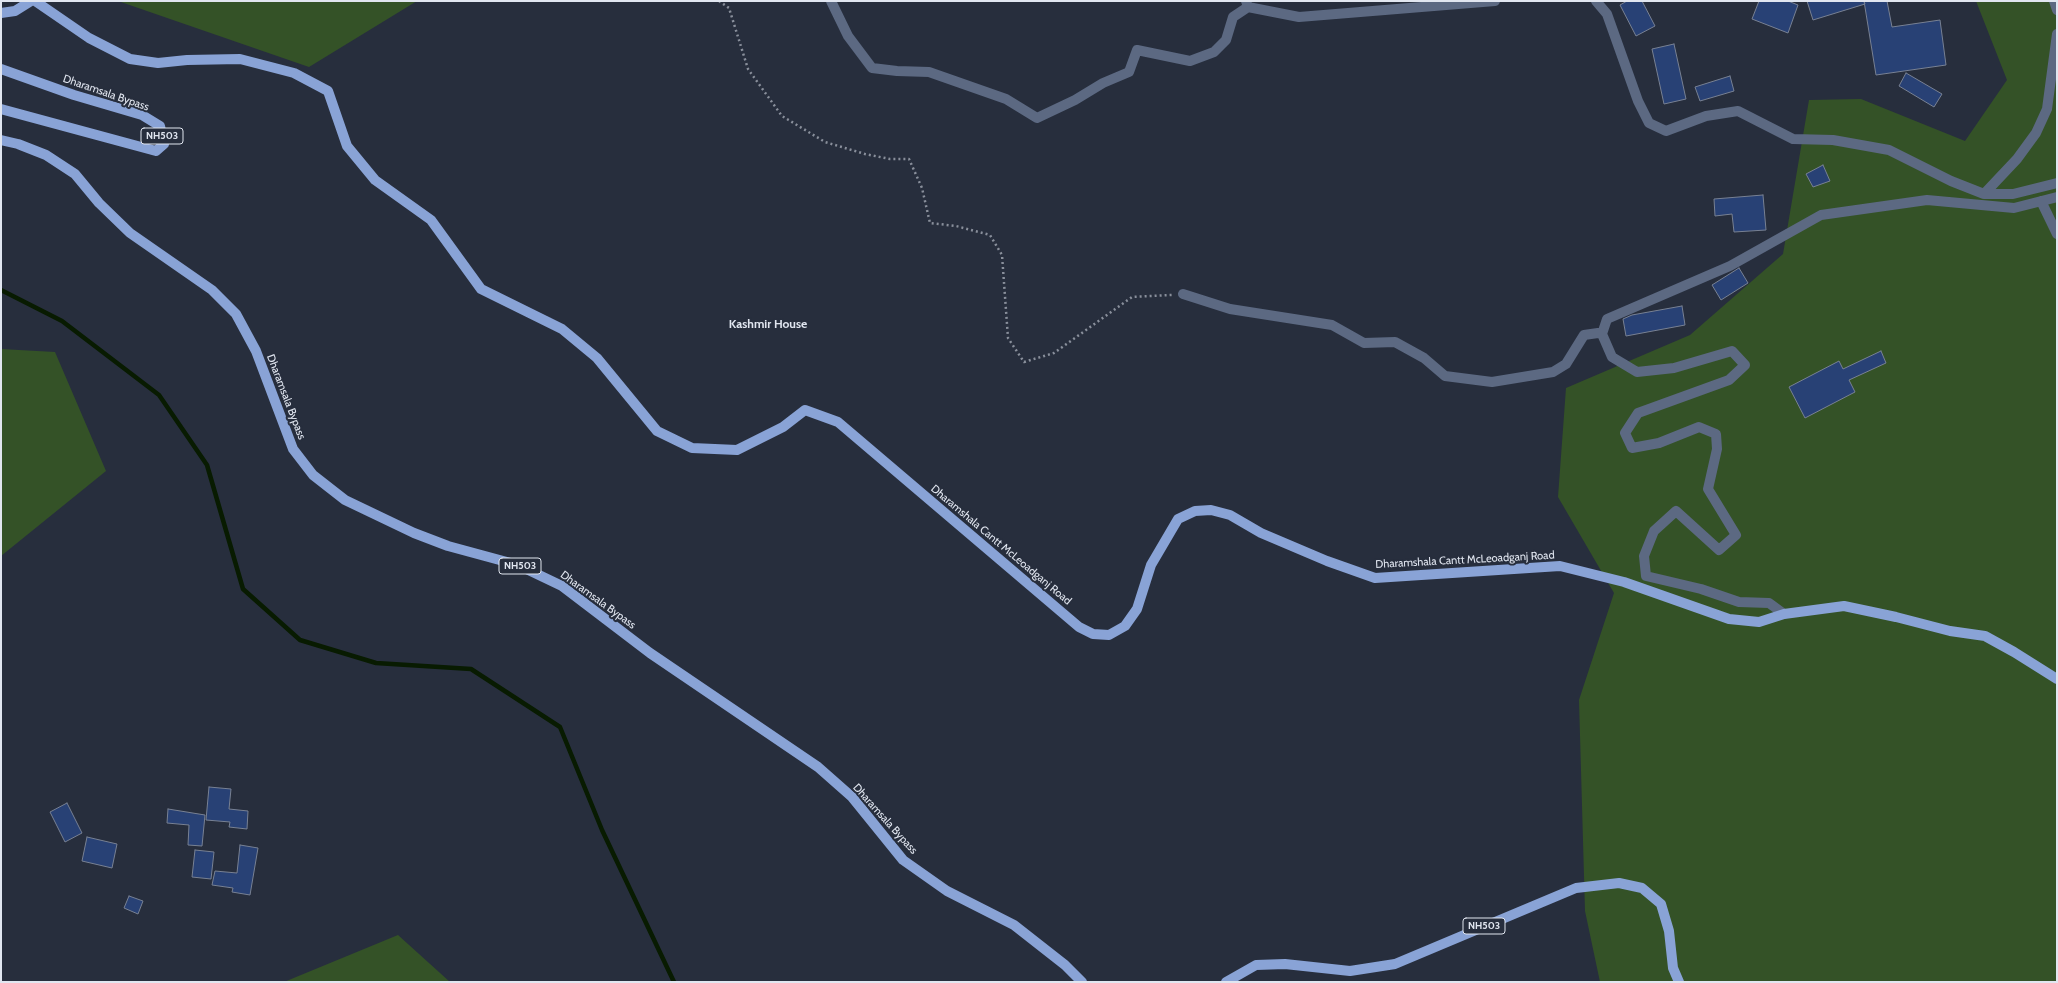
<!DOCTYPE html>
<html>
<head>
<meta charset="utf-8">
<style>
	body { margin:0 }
	#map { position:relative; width:2058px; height:983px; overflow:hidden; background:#272e3d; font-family:Cabin,sans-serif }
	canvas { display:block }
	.frame { position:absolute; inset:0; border:2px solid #e1e6f0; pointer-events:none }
</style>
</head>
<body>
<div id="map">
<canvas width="2058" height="983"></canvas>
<div class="frame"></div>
</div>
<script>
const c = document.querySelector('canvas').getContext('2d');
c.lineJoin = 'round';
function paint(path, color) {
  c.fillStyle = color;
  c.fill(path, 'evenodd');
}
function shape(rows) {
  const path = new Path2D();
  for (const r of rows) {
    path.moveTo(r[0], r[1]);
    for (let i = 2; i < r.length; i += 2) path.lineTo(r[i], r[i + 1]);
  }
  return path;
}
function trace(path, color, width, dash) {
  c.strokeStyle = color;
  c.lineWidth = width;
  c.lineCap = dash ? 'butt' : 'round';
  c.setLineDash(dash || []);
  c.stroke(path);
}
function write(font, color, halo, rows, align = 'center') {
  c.font = font + ' Cabin,sans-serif';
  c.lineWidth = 4;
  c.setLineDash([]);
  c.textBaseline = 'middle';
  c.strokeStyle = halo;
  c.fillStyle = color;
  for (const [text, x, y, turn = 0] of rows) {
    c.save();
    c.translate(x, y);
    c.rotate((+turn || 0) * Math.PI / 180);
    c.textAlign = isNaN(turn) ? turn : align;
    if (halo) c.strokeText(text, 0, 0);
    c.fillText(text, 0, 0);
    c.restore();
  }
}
const green = shape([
	[118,1,417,1,309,67],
	[1976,1,2057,1,2057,982,1600,982,1585,911,1579,700,1614,593,1558,497,1566,388,1690,335,1783,254,1809,100,1861,99,1965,141,2007,80],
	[1,349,55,352,106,471,1,556],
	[398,935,450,982,284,982]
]);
const stream = shape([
	[1,290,62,321,159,395,207,465,243,589,300,640,376,663,471,669,560,727,602,830,674,982]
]);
const building = shape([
	[1627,1,1642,1,1655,26,1636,36,1620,5,1627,1],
	[1759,1,1788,1,1798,5,1788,33,1752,19,1759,1],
	[1807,1,1864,1,1865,4,1813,20,1807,1],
	[1864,1,1887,1,1892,27,1940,20,1946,65,1876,75,1864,1],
	[1674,44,1686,99,1664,104,1652,49,1674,44],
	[1906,73,1942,94,1934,107,1899,86,1906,73],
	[1730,76,1734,91,1700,101,1695,87,1730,76],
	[1823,165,1830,181,1813,187,1806,174,1823,165],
	[1763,195,1766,230,1734,232,1732,214,1715,216,1714,199,1763,195],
	[1739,268,1748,283,1721,300,1712,285,1739,268],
	[1682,306,1685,325,1626,336,1623,319,1632,315,1682,306],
	[1881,351,1886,363,1849,380,1855,392,1805,418,1789,387,1839,361,1843,369,1881,351],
	[209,787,231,789,229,809,248,811,247,829,229,827,230,822,206,820,209,787],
	[67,803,82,833,65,842,50,812,67,803],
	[168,809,205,815,202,846,188,845,189,825,167,823,168,809],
	[87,837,117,844,112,868,82,861,87,837],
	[240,845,258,848,250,895,232,892,233,888,212,885,215,871,237,873,240,845],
	[195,850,214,852,211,879,192,877,195,850],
	[129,896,143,901,138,914,124,908,129,896]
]);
const path = shape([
	[719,1,729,8,748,69,782,116,825,142,865,154,890,159,909,159,922,188,930,223,956,226,990,235,1002,255,1008,338,1024,362,1054,353,1132,297,1172,295]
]);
const minor = shape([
	[831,1,848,36,872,68,897,71,929,72,1006,99,1037,118,1075,100,1103,83,1129,72,1137,50,1190,61,1214,52,1226,40,1233,17,1248,7],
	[1246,1,1248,7,1299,17,1495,1],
	[1596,1,1607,14,1638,101,1649,123,1666,131,1706,116,1738,111,1793,139,1833,140,1889,150,1951,181,1984,194],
	[2054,1,2057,10],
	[2057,34,2047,109,2036,133,2017,159,1984,194,2013,194,2057,183],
	[2041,201,2057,234],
	[1183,294,1230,309,1332,325,1364,343,1395,342,1424,358,1445,376,1492,382,1553,372,1566,364,1584,335,1598,333,1602,334],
	[1784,614,1769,603,1739,602,1701,589,1646,576,1644,556,1654,531,1676,511,1719,550,1736,535,1708,489,1717,449,1716,434,1699,427,1659,443,1632,448,1625,433,1638,413,1729,380,1745,365,1732,351,1674,368,1637,372,1612,357,1602,334,1607,319,1730,266,1821,215,1927,200,2014,208,2057,197]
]);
const major = shape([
	[35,1,89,38,130,59,158,63,187,60,240,59,294,73,328,91,347,146,375,180,431,220,481,289,562,329,597,358,657,431,692,448,737,450,783,427,805,410,838,422,1079,627,1093,634,1109,635,1125,626,1137,609,1151,565,1178,519,1195,511,1211,510,1230,515,1261,533,1327,561,1375,578,1560,566,1624,582,1729,619,1759,622,1784,614,1844,606,1896,617,1950,631,1985,636,2014,652,2057,679],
	[1,13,15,11,31,1],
	[1,69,74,95,142,115,160,126,164,144,156,151,1,109],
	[1,140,18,144,46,155,75,174,99,203,130,233,212,290,236,314,256,351,293,449,313,475,345,500,414,533,448,546,518,565,562,586,650,653,818,767,852,797,903,860,947,891,1014,925,1065,965,1082,982],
	[1226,982,1256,965,1285,964,1350,971,1395,964,1576,888,1619,883,1642,888,1661,904,1669,931,1673,968,1679,982]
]);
const shields = [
	[162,136,42],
	[520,566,42],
	[1484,926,42]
];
const shieldNames = [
	["NH503",162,136],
	["NH503",520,566],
	["NH503",1484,926]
];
const streetNames = [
	["Dharamsala Bypass",106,93,19],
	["Dharamsala Bypass",286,397,69],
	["Dharamshala Cantt McLeoadganj Road",1001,545,40],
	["Dharamshala Cantt McLeoadganj Road",1465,560,-3],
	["Dharamsala Bypass",598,600,36],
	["Dharamsala Bypass",885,819,48]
];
const neighbourhoodNames = [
	["Kashmir House",768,324]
];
paint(green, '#345227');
trace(stream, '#081b01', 4.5);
paint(building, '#284175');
trace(building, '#788193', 1);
trace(path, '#898f9b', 2.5, [2, 3]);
trace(minor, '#5c6982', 10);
trace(major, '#89a3d6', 10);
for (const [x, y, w] of shields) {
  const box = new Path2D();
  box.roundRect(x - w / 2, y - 8, w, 16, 3);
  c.fillStyle = '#272e3d';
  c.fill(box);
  trace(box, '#e1e6f0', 1);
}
write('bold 10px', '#e1e6f0', null, shieldNames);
write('11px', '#e1e6f0', '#272e3d', streetNames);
write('bold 12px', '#e1e6f0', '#272e3d', neighbourhoodNames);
</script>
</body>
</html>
